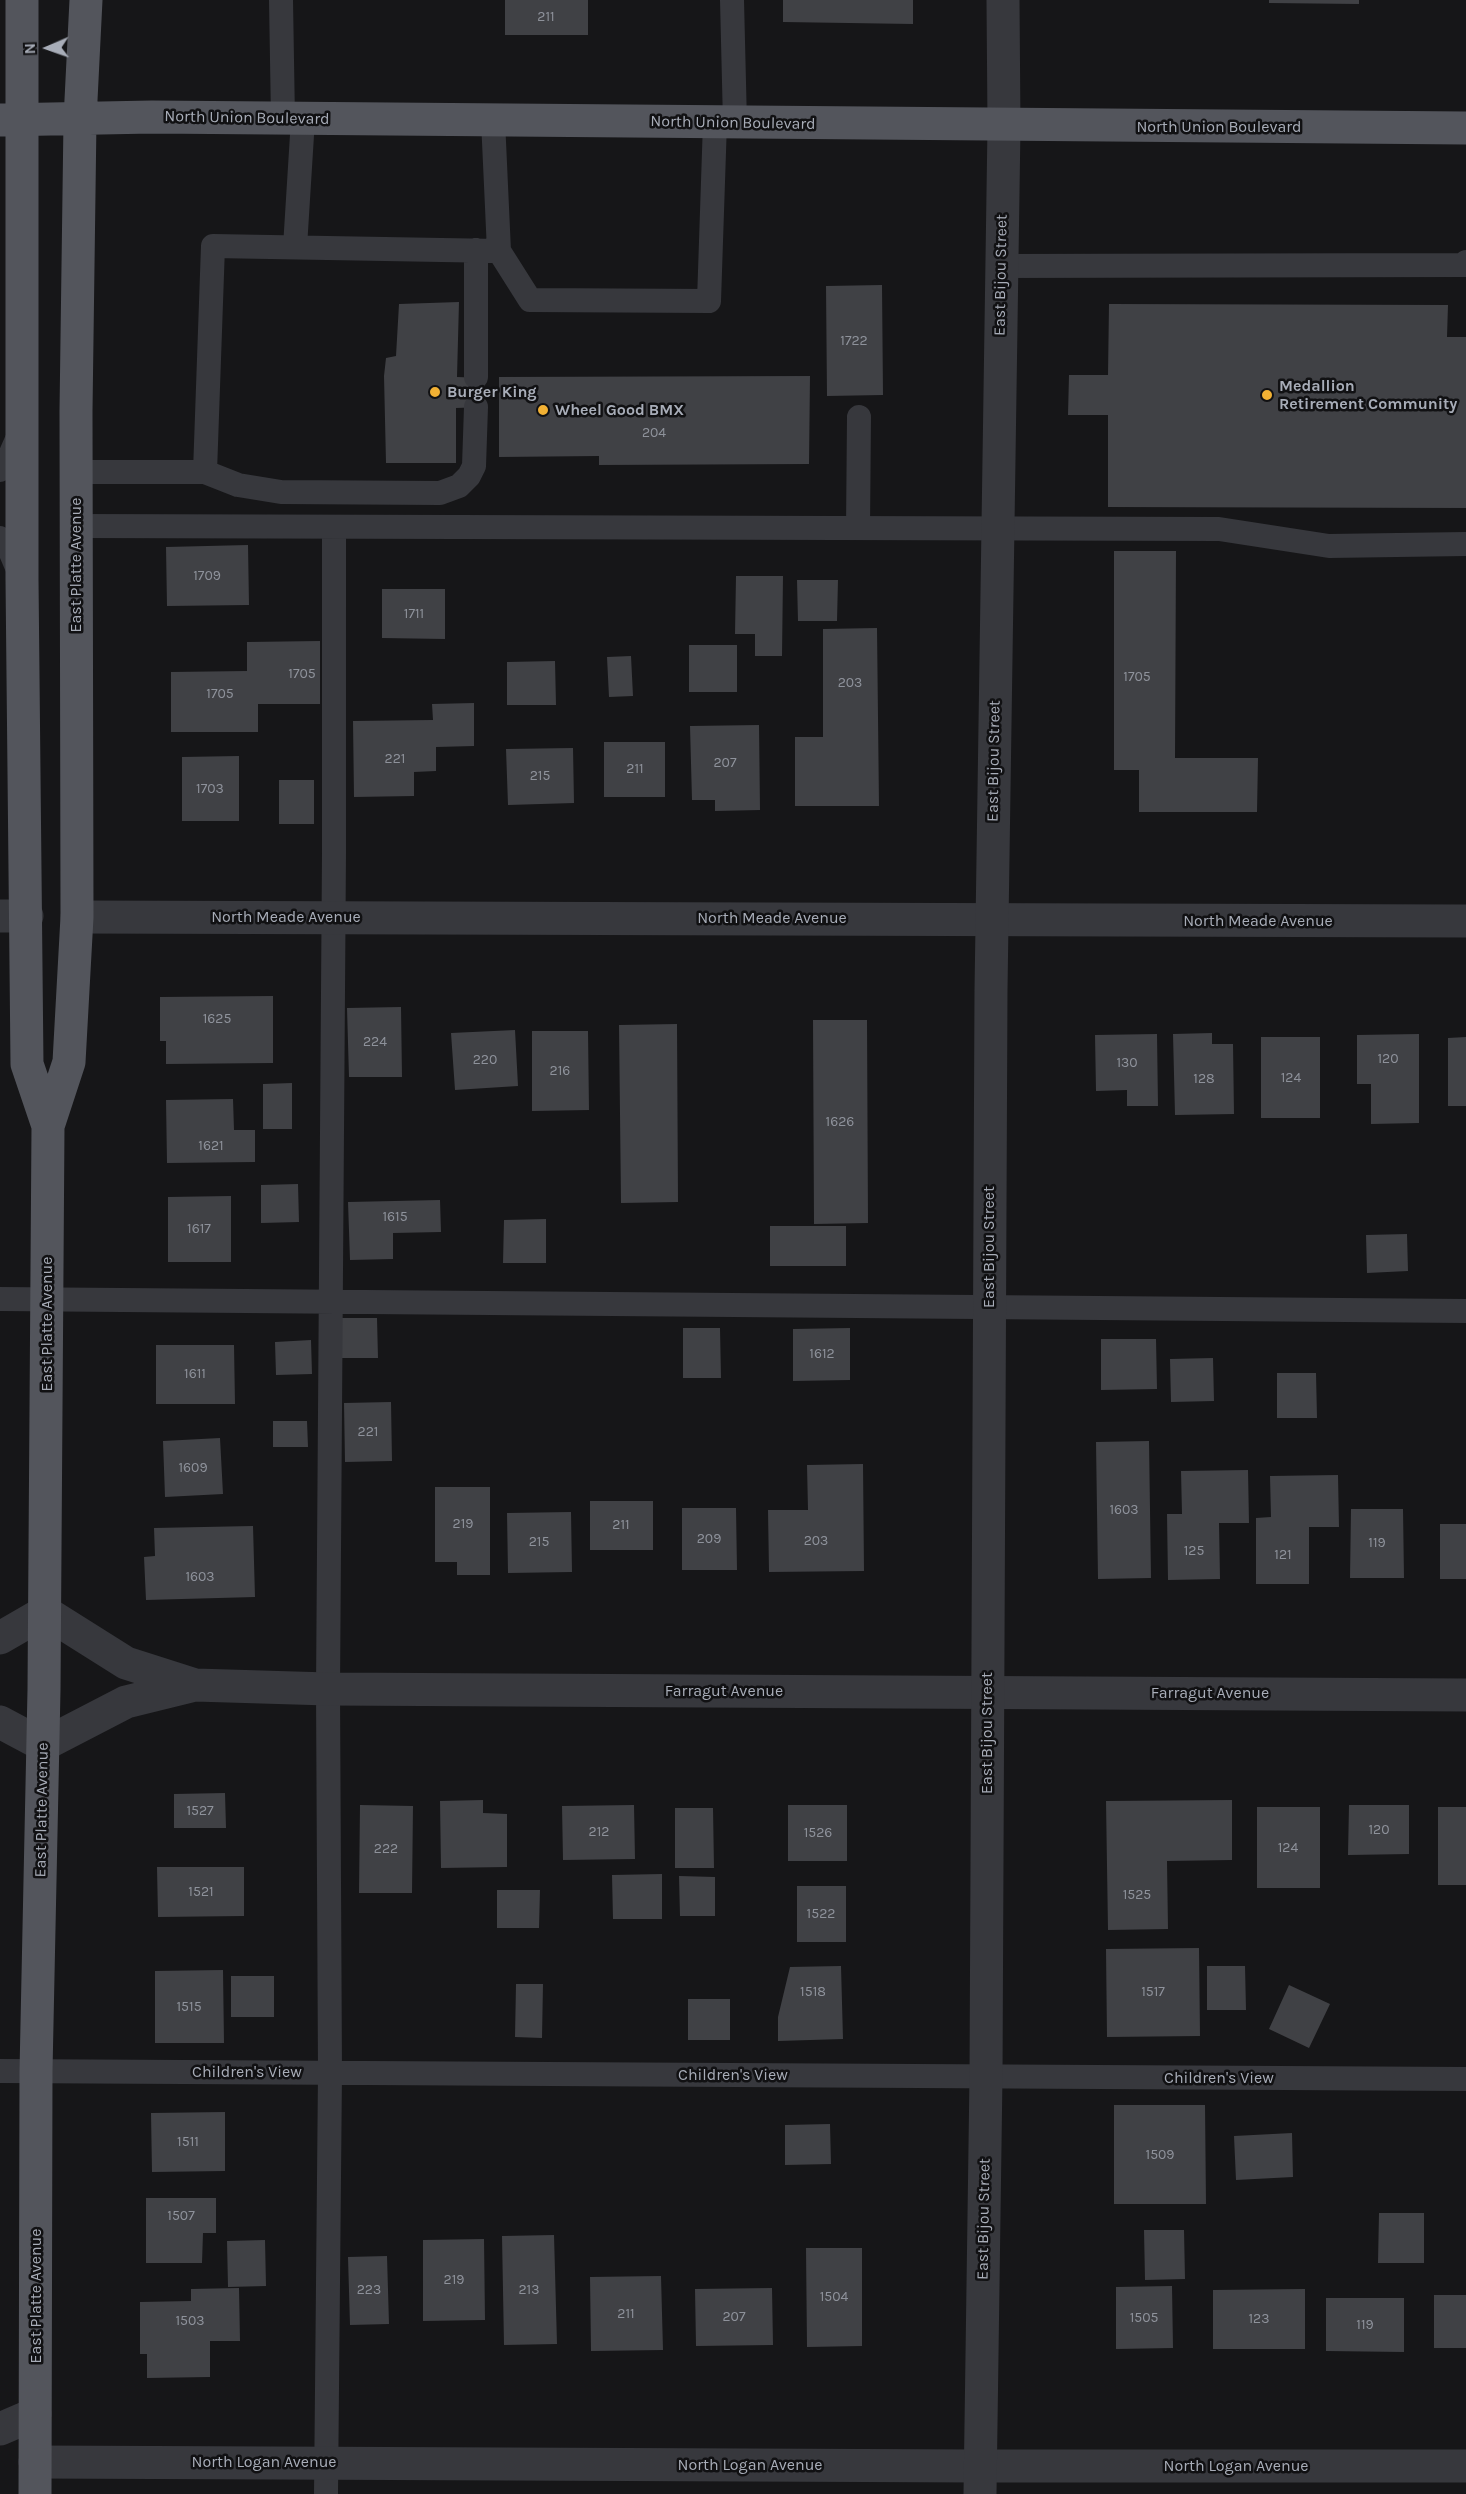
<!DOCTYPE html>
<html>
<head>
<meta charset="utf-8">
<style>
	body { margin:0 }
	#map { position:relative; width:1466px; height:2494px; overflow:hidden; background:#161618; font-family:Karla,sans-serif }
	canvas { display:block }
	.north { position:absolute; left:18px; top:18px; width:60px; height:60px; -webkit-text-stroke:4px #111113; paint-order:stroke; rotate:268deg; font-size:16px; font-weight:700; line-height:24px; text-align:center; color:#a8adb8 }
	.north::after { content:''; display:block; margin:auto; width:21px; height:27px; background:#a8adb8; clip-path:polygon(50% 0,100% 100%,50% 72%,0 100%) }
</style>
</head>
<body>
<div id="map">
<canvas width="1466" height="2494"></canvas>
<div class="north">N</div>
</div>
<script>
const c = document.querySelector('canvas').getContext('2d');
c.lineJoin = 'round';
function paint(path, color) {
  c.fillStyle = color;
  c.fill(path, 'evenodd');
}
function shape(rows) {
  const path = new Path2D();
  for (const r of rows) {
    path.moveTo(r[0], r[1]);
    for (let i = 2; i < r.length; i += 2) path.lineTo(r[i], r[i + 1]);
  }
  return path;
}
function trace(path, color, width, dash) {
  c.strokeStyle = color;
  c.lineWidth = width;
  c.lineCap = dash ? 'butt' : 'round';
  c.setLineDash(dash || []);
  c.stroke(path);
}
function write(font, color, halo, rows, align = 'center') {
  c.font = font + ' Karla,sans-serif';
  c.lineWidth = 5;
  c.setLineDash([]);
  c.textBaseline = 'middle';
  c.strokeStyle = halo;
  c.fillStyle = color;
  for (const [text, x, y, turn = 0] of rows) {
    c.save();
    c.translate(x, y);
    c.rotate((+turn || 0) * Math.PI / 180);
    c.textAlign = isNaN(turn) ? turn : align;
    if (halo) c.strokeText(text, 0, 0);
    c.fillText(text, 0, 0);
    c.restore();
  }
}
const building = shape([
	[505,0,588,0,588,35,505,35],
	[783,0,913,0,913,24,783,22],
	[1269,0,1359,0,1359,4,1269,3],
	[882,285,883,395,827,396,826,286],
	[459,302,457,377,484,378,485,407,456,408,456,463,386,463,384,376,386,358,396,356,399,304],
	[1109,304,1448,305,1447,337,1466,337,1466,508,1108,507,1108,415,1068,415,1069,375,1108,375],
	[810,376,809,464,599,465,599,456,499,457,499,377],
	[248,545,249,605,167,606,166,547],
	[1114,551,1176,551,1175,758,1258,758,1257,812,1139,812,1139,770,1114,770],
	[736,576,783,576,782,656,755,656,755,634,735,634],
	[797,580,838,580,837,621,798,621],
	[382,589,445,589,445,639,382,638],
	[877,628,879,806,795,806,795,737,823,737,823,629],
	[320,641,320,704,258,704,258,732,171,732,171,672,247,671,247,642],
	[689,645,737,645,737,692,689,692],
	[631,656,633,696,609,697,607,657],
	[555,661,556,705,507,705,507,662],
	[474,703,474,746,436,747,436,771,414,772,414,796,354,797,353,721,433,720,432,704],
	[759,725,760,810,715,811,715,800,692,800,690,726],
	[604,742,665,742,665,797,604,797],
	[573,748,574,803,508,805,506,749],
	[239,756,239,821,182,821,182,757],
	[279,780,314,780,314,824,279,824],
	[273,996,273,1063,166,1064,166,1041,160,1041,160,997],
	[401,1007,402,1077,349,1077,347,1008],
	[813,1020,867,1020,868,1223,814,1224],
	[677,1024,678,1202,621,1203,619,1025],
	[515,1030,518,1086,455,1090,451,1033],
	[532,1031,588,1031,589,1110,532,1111],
	[1212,1033,1212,1044,1233,1044,1234,1114,1175,1115,1173,1034],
	[1157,1034,1158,1106,1127,1106,1127,1090,1096,1091,1095,1035],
	[1419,1034,1419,1123,1371,1124,1371,1084,1357,1084,1357,1035],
	[1261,1037,1320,1037,1320,1118,1261,1118],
	[1466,1037,1466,1106,1448,1106,1448,1038],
	[292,1083,292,1129,263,1129,263,1084],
	[233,1099,234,1130,255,1130,255,1162,167,1163,166,1100],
	[298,1184,299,1222,261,1223,261,1185],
	[231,1196,231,1262,168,1262,168,1197],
	[440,1200,441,1232,393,1233,393,1259,350,1260,348,1202],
	[546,1219,546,1263,503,1263,504,1220],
	[770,1226,846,1226,846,1266,770,1266],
	[1407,1234,1408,1271,1367,1273,1366,1235],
	[342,1318,377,1318,378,1358,342,1358],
	[683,1328,720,1328,721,1378,683,1378],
	[850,1328,850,1380,793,1381,793,1329],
	[1101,1339,1156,1339,1157,1389,1101,1390],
	[311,1340,312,1374,276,1375,275,1342],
	[156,1345,234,1345,235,1404,156,1404],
	[1213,1358,1214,1401,1171,1402,1170,1359],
	[1277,1373,1316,1373,1317,1418,1277,1418],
	[391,1402,392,1461,345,1462,344,1403],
	[273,1421,307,1421,308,1447,273,1447],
	[220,1438,223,1494,165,1497,163,1441],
	[1149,1441,1151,1578,1098,1579,1096,1442],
	[863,1464,864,1571,769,1572,768,1510,808,1510,807,1465],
	[1248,1470,1249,1523,1219,1523,1220,1579,1168,1580,1167,1514,1182,1514,1181,1471],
	[1338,1475,1339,1527,1309,1527,1309,1584,1256,1584,1256,1518,1271,1517,1270,1476],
	[435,1487,490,1487,490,1575,457,1575,457,1562,435,1562],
	[590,1501,653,1501,653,1550,590,1550],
	[682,1508,736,1508,737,1570,682,1570],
	[1351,1509,1403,1509,1404,1578,1350,1578],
	[571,1512,572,1572,508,1573,507,1513],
	[1440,1524,1466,1524,1466,1579,1440,1579],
	[253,1526,255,1597,146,1600,144,1557,155,1556,154,1528],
	[225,1793,226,1828,174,1828,174,1794],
	[483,1800,483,1813,507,1814,507,1867,441,1868,440,1801],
	[1232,1800,1232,1860,1167,1861,1168,1929,1108,1930,1106,1801],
	[360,1805,413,1806,412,1893,359,1893],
	[634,1805,635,1859,563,1860,562,1806],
	[788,1805,847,1805,847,1861,788,1861],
	[1349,1805,1409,1805,1409,1854,1348,1855],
	[1257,1807,1320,1807,1320,1888,1257,1888],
	[1438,1807,1466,1807,1466,1885,1438,1885],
	[675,1808,713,1808,714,1868,675,1868],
	[157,1867,244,1867,244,1916,158,1917],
	[662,1874,662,1919,613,1919,612,1875],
	[679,1876,715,1877,715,1916,680,1916],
	[797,1886,846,1886,846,1942,797,1942],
	[497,1890,540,1890,539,1928,497,1928],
	[1199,1948,1200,2036,1107,2037,1106,1949],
	[841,1966,843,2039,778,2041,778,2017,790,1967],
	[1207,1966,1245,1966,1246,2010,1207,2010],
	[223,1970,224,2043,155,2043,155,1971],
	[231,1976,274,1976,274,2017,231,2017],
	[516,1984,543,1984,542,2038,515,2037],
	[1289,1985,1330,2004,1309,2048,1269,2029],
	[688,1999,730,1999,730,2040,688,2040],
	[1114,2105,1205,2105,1206,2204,1114,2204],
	[225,2112,225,2171,152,2172,151,2113],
	[830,2124,831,2164,785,2165,785,2125],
	[1292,2133,1293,2177,1236,2180,1234,2136],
	[146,2198,216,2198,216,2233,203,2233,202,2263,146,2263],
	[1379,2213,1424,2213,1424,2263,1378,2263],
	[1144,2230,1184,2230,1185,2279,1145,2280],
	[554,2235,557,2344,504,2345,502,2236],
	[484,2239,485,2320,423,2321,423,2240],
	[265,2240,266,2286,228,2287,227,2241],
	[806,2248,862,2248,862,2346,807,2347],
	[387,2256,389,2324,350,2325,348,2257],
	[661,2276,663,2350,591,2351,590,2277],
	[1172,2286,1173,2348,1116,2349,1116,2287],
	[239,2288,240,2341,210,2341,210,2377,147,2378,147,2354,140,2354,140,2302,191,2301,191,2289],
	[772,2288,773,2345,696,2346,695,2289],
	[1305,2289,1305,2349,1213,2349,1213,2290],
	[1434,2295,1466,2295,1466,2348,1434,2348],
	[1326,2298,1404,2298,1404,2352,1326,2351]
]);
const service = shape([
	[281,0,283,119],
	[732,0,735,123],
	[295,247,303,119],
	[499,251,530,300,709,301,715,122],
	[1002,266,1466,265,1466,262],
	[476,377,476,250],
	[0,470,5,467,18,437],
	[76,472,205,472,213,246,499,251,493,120],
	[205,472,238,485,281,492,440,493,459,486,469,476,474,466,476,407],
	[76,526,1219,529,1329,546,1466,544],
	[858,528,859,417],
	[0,538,8,546,19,572],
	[0,1299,1466,1311],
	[0,2071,1466,2079],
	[326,2494,330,2072,328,1689,334,852,334,527]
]);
const minor = shape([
	[0,916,27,916],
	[77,917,1466,921],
	[0,1638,45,1612,126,1663,195,1685],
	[0,1722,43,1745,126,1702,195,1685,328,1689,1466,1695],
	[0,2429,35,2414],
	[35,2462,980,2466,1466,2466]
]);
const tertiary = shape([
	[980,2494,986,2076,991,990,1004,126,1003,0]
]);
const primary = shape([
	[22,0,22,579,27,1064,48,1126],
	[0,120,152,117,1466,128],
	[35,2494,36,2071,44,1690,48,1126,69,1062,77,917,76,411,80,120,86,0]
]);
const markers = [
	[435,392,6,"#f2b134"],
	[1267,395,6,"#f2b134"],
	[543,410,6,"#f2b134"]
];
const numberNames = [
	["211",546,17],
	["1722",854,341],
	["204",654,433],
	["1709",207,576],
	["1711",414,614],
	["1705",302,674],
	["1705",1137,677],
	["203",850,683],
	["1705",220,694],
	["221",395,759],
	["207",725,763],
	["211",635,769],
	["215",540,776],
	["1703",210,789],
	["1625",217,1019],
	["224",375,1042],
	["120",1388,1059],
	["220",485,1060],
	["130",1127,1063],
	["216",560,1071],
	["124",1291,1078],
	["128",1204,1079],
	["1626",840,1122],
	["1621",211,1146],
	["1615",395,1217],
	["1617",199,1229],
	["1612",822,1354],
	["1611",195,1374],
	["221",368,1432],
	["1609",193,1468],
	["1603",1124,1510],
	["219",463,1524],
	["211",621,1525],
	["209",709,1539],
	["203",816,1541],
	["215",539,1542],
	["119",1377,1543],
	["125",1194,1551],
	["121",1283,1555],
	["1603",200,1577],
	["1527",200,1811],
	["120",1379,1830],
	["212",599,1832],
	["1526",818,1833],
	["124",1288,1848],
	["222",386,1849],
	["1521",201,1892],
	["1525",1137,1895],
	["1522",821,1914],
	["1518",813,1992],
	["1517",1153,1992],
	["1515",189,2007],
	["1511",188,2142],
	["1509",1160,2155],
	["1507",181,2216],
	["219",454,2280],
	["223",369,2290],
	["213",529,2290],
	["1504",834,2297],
	["211",626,2314],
	["207",734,2317],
	["1505",1144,2318],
	["123",1259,2319],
	["1503",190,2321],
	["119",1365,2325]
];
const streetNames = [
	["North Union Boulevard",247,118,1],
	["North Union Boulevard",733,123,1],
	["North Union Boulevard",1219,127],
	["East Bijou Street",1001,275,-89],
	["East Platte Avenue",76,565,-90],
	["East Bijou Street",994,761,-89],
	["North Meade Avenue",286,917],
	["North Meade Avenue",772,918],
	["North Meade Avenue",1258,921],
	["East Bijou Street",989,1247,-90],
	["East Platte Avenue",47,1324,-90],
	["Farragut Avenue",724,1691],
	["Farragut Avenue",1210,1693],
	["East Bijou Street",987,1733,-90],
	["East Platte Avenue",42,1810,-89],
	["Children's View",247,2072],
	["Children's View",733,2075],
	["Children's View",1219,2078],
	["East Bijou Street",984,2219,-89],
	["East Platte Avenue",36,2296,-90],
	["North Logan Avenue",264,2462],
	["North Logan Avenue",750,2465],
	["North Logan Avenue",1236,2466]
];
const poiNames = [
	["Medallion",1279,386],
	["Retirement Community",1279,404],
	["Burger King",447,392],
	["Wheel Good BMX",555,410]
];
paint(building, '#404145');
trace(service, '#37383d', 24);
trace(minor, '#37383d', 33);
trace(tertiary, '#37383d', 33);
trace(primary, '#53555c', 33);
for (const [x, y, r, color] of markers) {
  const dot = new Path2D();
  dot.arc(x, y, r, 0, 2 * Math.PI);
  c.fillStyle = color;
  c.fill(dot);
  trace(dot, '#111113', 2);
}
write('14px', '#8e929b', null, numberNames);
write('16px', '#a8adb8', '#111113', streetNames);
write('bold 16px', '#a8adb8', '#111113', poiNames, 'left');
</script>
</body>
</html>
